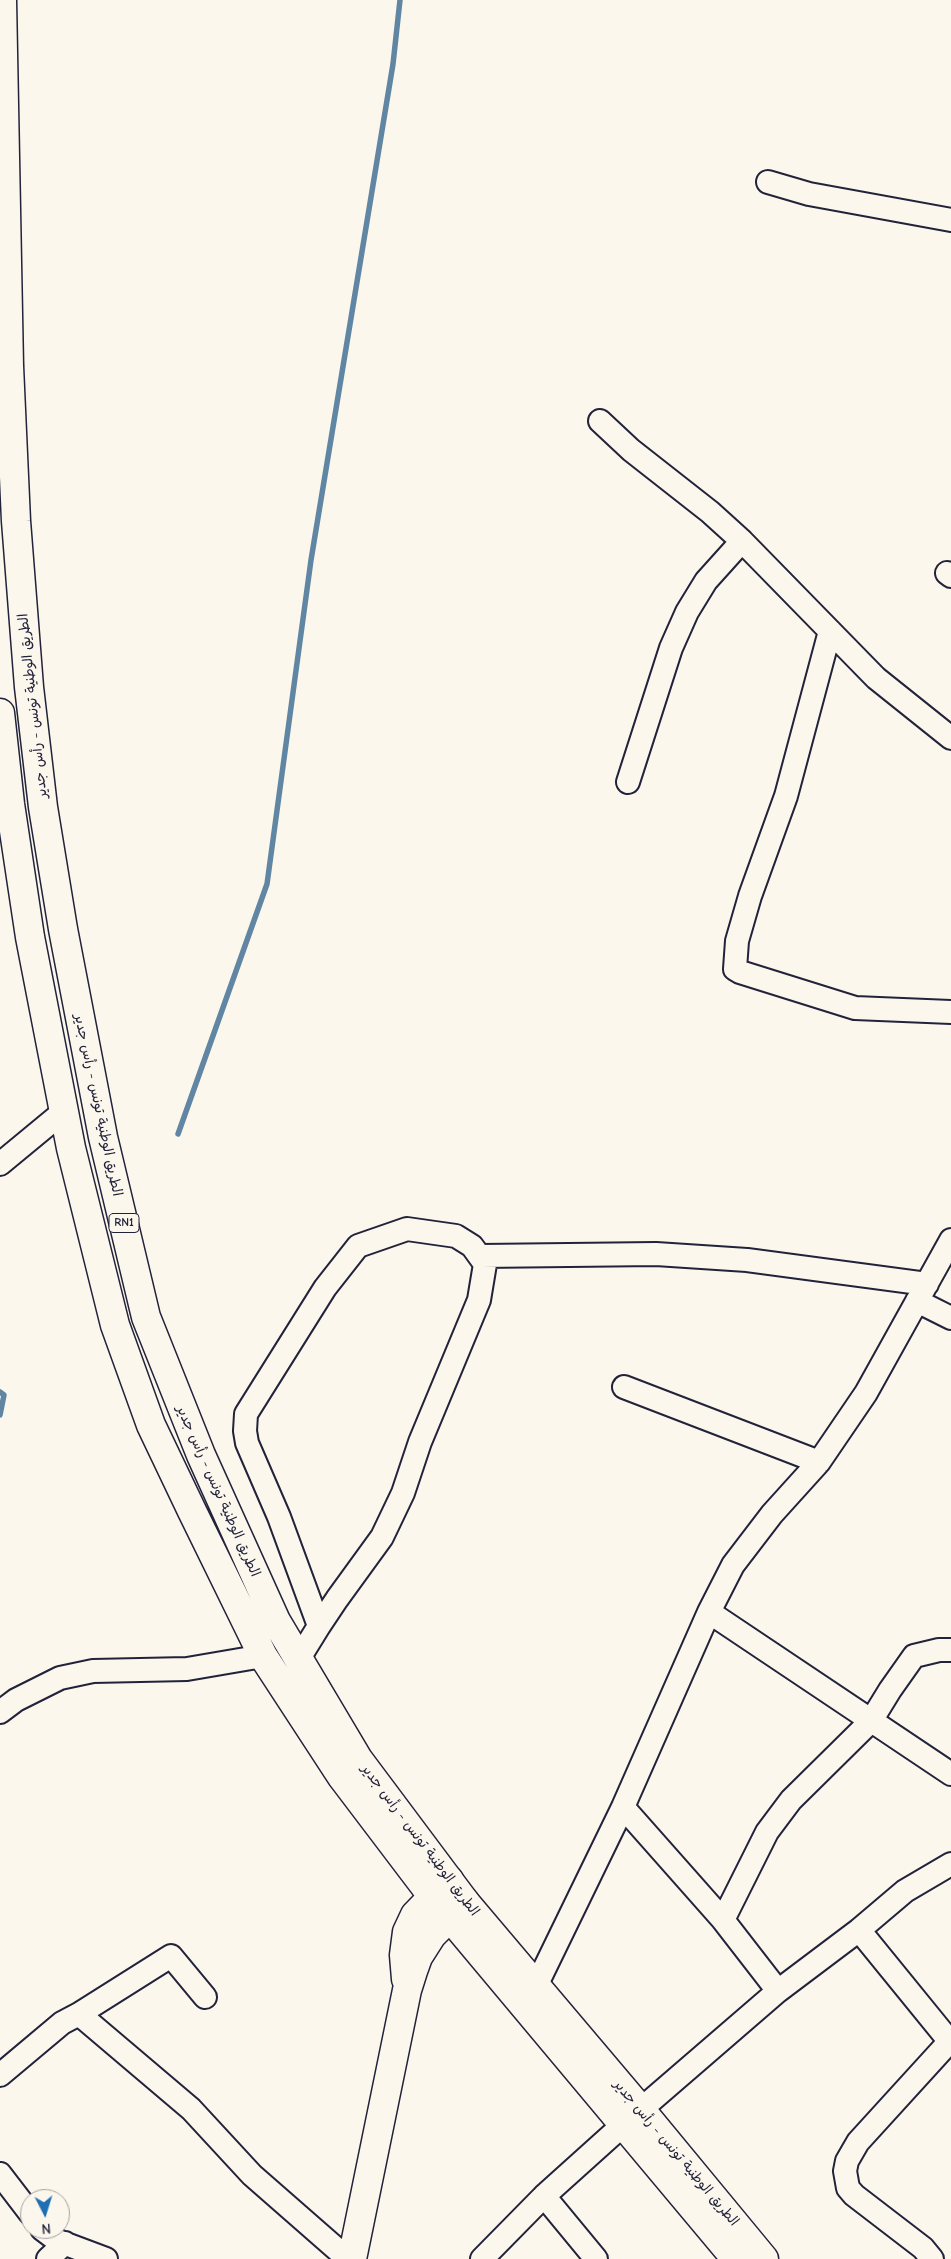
<!DOCTYPE html>
<html>
<head>
<meta charset="utf-8">
<style>
	body { margin:0 }
	#map { position:relative; width:951px; height:2259px; overflow:hidden; background:#fbf7ec; font-family:"Comic Neue",sans-serif }
	canvas { display:block }
	.north { position:absolute; left:20px; top:2189px; width:50px; height:50px; box-sizing:border-box; background:#fbf7ec; border:1px solid #a4a2a5; border-radius:50%; rotate:175deg; font-size:14px; font-weight:700; line-height:20px; text-align:center; color:#22223b }
	.north::after { content:''; display:block; margin:auto; width:18px; height:22px; background:#1f6fb2; clip-path:polygon(50% 0,100% 100%,50% 72%,0 100%) }
</style>
</head>
<body>
<div id="map">
<canvas width="951" height="2259"></canvas>
<div class="north">N</div>
</div>
<script>
const c = document.querySelector('canvas').getContext('2d');
c.lineJoin = 'round';
function shape(rows) {
  const path = new Path2D();
  for (const r of rows) {
    path.moveTo(r[0], r[1]);
    for (let i = 2; i < r.length; i += 2) path.lineTo(r[i], r[i + 1]);
  }
  return path;
}
function trace(path, color, width, dash) {
  c.strokeStyle = color;
  c.lineWidth = width;
  c.lineCap = dash ? 'butt' : 'round';
  c.setLineDash(dash || []);
  c.stroke(path);
}
function write(font, color, halo, rows, align = 'center') {
  c.font = font + ' "Comic Neue","Playpen Sans Arabic",sans-serif';
  c.lineWidth = 4;
  c.setLineDash([]);
  c.textBaseline = 'middle';
  c.strokeStyle = halo;
  c.fillStyle = color;
  for (const [text, x, y, turn = 0] of rows) {
    c.save();
    c.translate(x, y);
    c.rotate((+turn || 0) * Math.PI / 180);
    c.textAlign = isNaN(turn) ? turn : align;
    if (halo) c.strokeText(text, 0, 0);
    c.fillText(text, 0, 0);
    c.restore();
  }
}
const stream = shape([
	[178,1134,267,884,311,560,393,64,400,0],
	[0,1392,4,1395,0,1415]
]);
const street = shape([
	[768,182,809,194,951,220],
	[600,421,631,450,710,512,742,541,876,678,951,738],
	[947,573,951,576],
	[830,631,786,796,750,896,737,941,735,969,740,972,855,1008,951,1012],
	[628,782,671,648,687,612,706,581,742,541],
	[0,1164,63,1112],
	[481,1256,656,1254,747,1260,927,1284],
	[917,1301,951,1318],
	[624,1387,819,1462],
	[709,1612,951,1774],
	[298,1660,319,1626,337,1599,382,1537,403,1493,420,1442,479,1300,485,1264,472,1246,456,1236,407,1229,358,1246,325,1288,246,1414,245,1431,247,1443,279,1517,319,1626],
	[0,1712,16,1700,60,1678,93,1671,187,1669,263,1656],
	[623,1807,723,1920,778,1991],
	[723,1920,767,1832,791,1800,871,1721,890,1690,914,1656,939,1650,951,1650],
	[859,1930,951,2043],
	[536,1986,623,1807,709,1612,733,1565,772,1514,819,1462,866,1393,951,1240],
	[205,1997,171,1956,79,2014,191,2109,252,2175,348,2259],
	[0,2075,62,2023,79,2014],
	[0,2174,30,2213],
	[544,2196,596,2259],
	[42,2229,58,2241,106,2259],
	[48,2259,65,2243],
	[482,2259,544,2196,624,2124,778,1991,859,1930,905,1891,951,1864],
	[932,2259,923,2248,854,2195,848,2188,845,2171,847,2161,858,2142,951,2040]
]);
const secondary = shape([
	[406,1979,404,1955,407,1932,415,1915,449,1880],
	[352,2259,407,1990,413,1971,418,1957,432,1935,465,1902]
]);
const primary = shape([
	[2,0,9,366,16,521,29,687,43,807,63,929,103,1137,146,1317,201,1455,276,1621,358,1759,465,1902,641,2110,764,2259],
	[0,713,10,804,30,937,71,1148,115,1325,151,1425,192,1511,263,1656,342,1777,433,1897,736,2259]
]);
const shields = [
	[124,1223,30]
];
const shieldNames = [
	["RN1",124,1223]
];
const streetNames = [
	["الطريق الوطنية تونس - رأس جدير",33,706,-96],
	["الطريق الوطنية تونس - رأس جدير",98,1105,78],
	["الطريق الوطنية تونس - رأس جدير",218,1491,66],
	["الطريق الوطنية تونس - رأس جدير",420,1840,53],
	["الطريق الوطنية تونس - رأس جدير",676,2153,50]
];
trace(stream, '#6086a3', 5.5);
trace(street, '#22223b', 26);
trace(secondary, '#22223b', 31);
trace(primary, '#22223b', 31);
trace(street, '#fbf7ec', 22);
trace(secondary, '#fbf7ec', 28);
trace(primary, '#fbf7ec', 28);
for (const [x, y, w] of shields) {
  const box = new Path2D();
  box.roundRect(x - w / 2, y - 9.5, w, 19, 4);
  c.fillStyle = '#fbf7ec';
  c.fill(box);
  trace(box, '#22223b', 1);
}
write('bold 12px', '#22223b', null, shieldNames);
write('14px', '#22223b', '#fbf7ec', streetNames);
</script>
</body>
</html>
